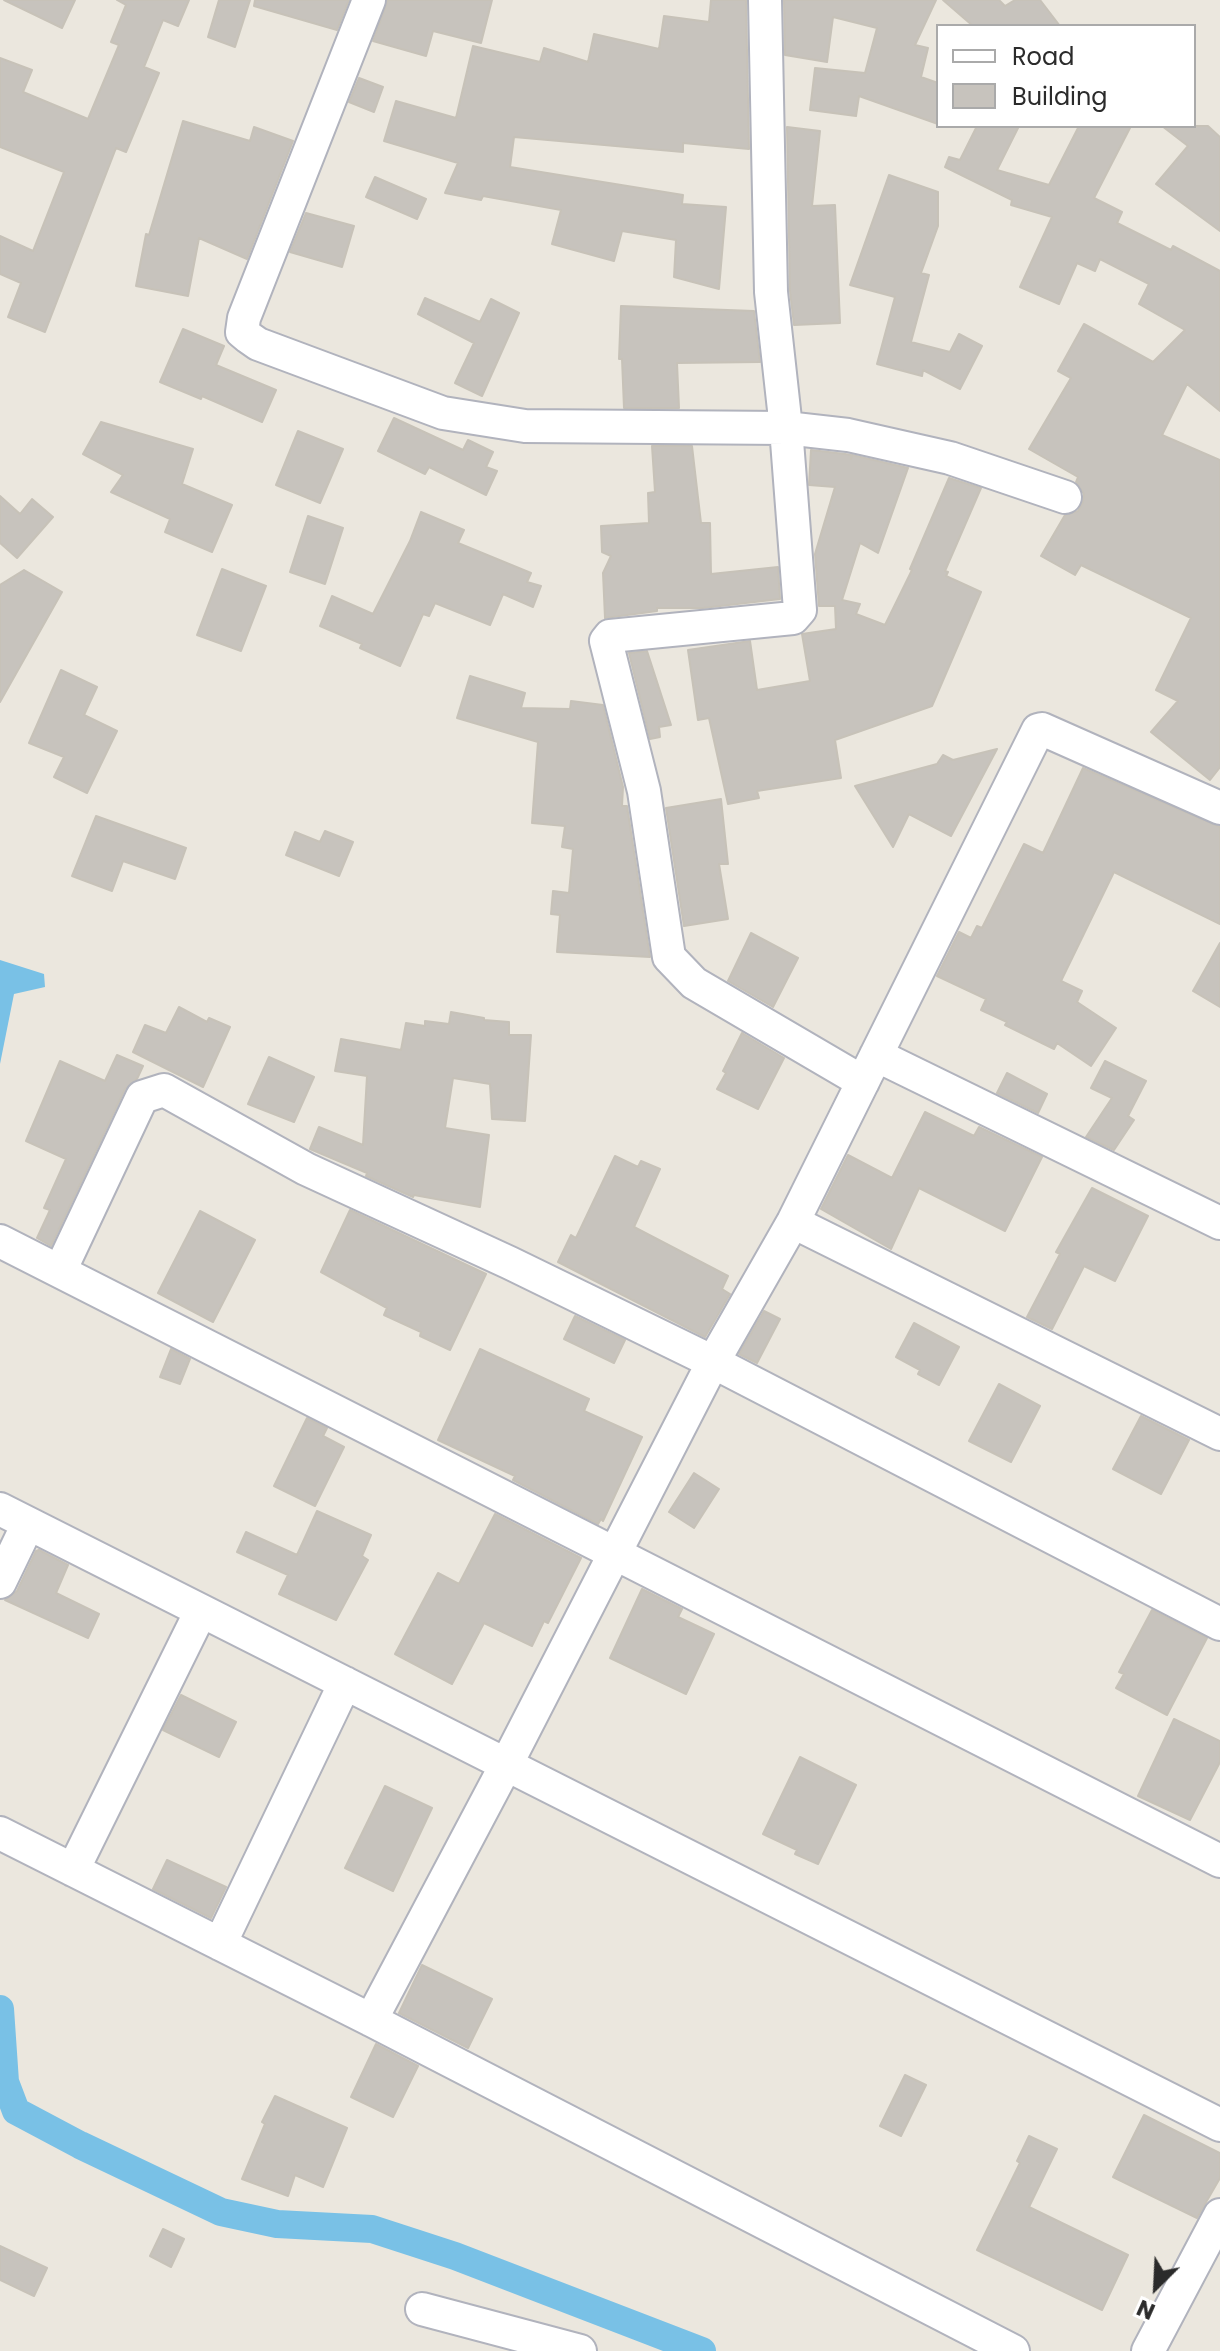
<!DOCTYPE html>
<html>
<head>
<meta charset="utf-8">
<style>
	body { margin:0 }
	#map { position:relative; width:1220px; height:2351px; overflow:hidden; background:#ebe7de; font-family:Poppins,sans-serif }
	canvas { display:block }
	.legend { position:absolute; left:936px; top:24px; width:260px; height:104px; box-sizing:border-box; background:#fff; border:2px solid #aaa; margin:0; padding:10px 14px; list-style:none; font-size:24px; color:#2b2b2b }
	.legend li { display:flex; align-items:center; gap:16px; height:40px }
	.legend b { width:40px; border:2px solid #aaa }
	.north { position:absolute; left:1116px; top:2247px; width:80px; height:80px; -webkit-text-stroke:6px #fff; paint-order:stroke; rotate:204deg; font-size:22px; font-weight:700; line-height:32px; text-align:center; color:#2b2b2b }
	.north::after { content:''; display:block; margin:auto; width:28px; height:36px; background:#2b2b2b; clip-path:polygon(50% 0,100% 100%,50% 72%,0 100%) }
</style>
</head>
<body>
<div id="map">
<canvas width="1220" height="2351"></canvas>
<ul class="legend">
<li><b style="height:10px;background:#fff"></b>Road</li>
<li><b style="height:22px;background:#c7c3bd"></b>Building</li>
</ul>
<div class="north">N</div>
</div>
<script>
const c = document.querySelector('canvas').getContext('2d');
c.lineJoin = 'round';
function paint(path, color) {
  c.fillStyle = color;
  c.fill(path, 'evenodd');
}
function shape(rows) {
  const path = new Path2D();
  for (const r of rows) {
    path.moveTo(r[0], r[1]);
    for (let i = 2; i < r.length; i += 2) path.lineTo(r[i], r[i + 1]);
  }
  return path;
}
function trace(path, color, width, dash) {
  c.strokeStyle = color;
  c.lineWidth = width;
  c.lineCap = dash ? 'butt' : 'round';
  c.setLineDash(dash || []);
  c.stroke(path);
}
const water = shape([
	[0,960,44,974,45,987,14,994,0,1064]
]);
const canal = shape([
	[0,2009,5,2082,16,2111,80,2145,221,2212,277,2224,372,2229,455,2256,702,2351]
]);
const building = shape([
	[4,0,75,0,62,28,4,0],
	[117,0,189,0,178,26,163,20,144,67,159,73,126,152,116,148,45,332,8,317,21,283,0,274,0,236,33,251,64,172,0,147,0,58,32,70,23,92,88,119,119,45,111,42,126,5,117,0],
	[219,0,250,0,235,47,208,37,219,0],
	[255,0,349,0,337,30,254,6,255,0],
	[388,0,492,0,481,43,433,31,426,56,373,41,388,0],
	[711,0,746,0,749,149,683,143,683,152,514,137,510,167,683,195,682,204,726,207,719,289,674,277,676,240,622,231,614,261,552,244,561,210,483,196,481,200,445,193,458,163,384,141,396,101,456,118,473,46,540,62,544,48,588,62,594,34,659,49,664,16,709,22,711,0],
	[784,0,936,0,915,45,928,48,921,77,938,83,938,124,859,96,856,116,810,110,815,68,865,73,877,28,833,17,827,62,785,55,784,0],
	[943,0,999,0,1005,6,1015,0,1040,0,1060,26,973,26,943,0],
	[359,78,383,87,374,112,349,102,359,78],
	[183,121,250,141,254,127,293,141,247,259,199,238,188,296,136,286,146,234,149,235,183,121],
	[977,126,1019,126,997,170,1049,185,1079,126,1131,126,1094,198,1122,212,1117,223,1171,250,1173,246,1220,271,1220,411,1187,384,1162,435,1220,460,1220,767,1210,780,1151,732,1178,701,1156,690,1191,618,1081,565,1075,575,1041,556,1065,515,1078,511,1083,502,1084,494,1076,482,1078,477,1029,449,1071,378,1058,371,1084,324,1153,362,1185,330,1139,304,1149,284,1100,259,1095,271,1077,263,1059,304,1020,287,1052,217,1011,205,1012,200,945,167,949,157,960,160,977,126],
	[1162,126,1208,126,1220,137,1220,231,1156,184,1188,146,1162,126],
	[787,127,820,131,812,206,835,205,840,323,794,325,790,291,787,127],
	[889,175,938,192,938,226,921,273,929,275,911,342,950,352,959,334,982,346,960,389,923,370,922,376,877,364,895,297,850,285,889,175],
	[375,177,426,199,417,219,366,197,375,177],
	[306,213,354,226,342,267,290,252,306,213],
	[425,298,480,322,491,299,519,313,482,396,455,383,474,343,418,314,425,298],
	[621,306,754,311,760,362,677,363,679,408,624,408,622,359,619,359,621,306],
	[183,329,224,346,216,365,276,390,262,422,202,396,201,399,160,382,183,329],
	[394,418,463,450,468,440,493,452,486,467,497,471,486,495,429,467,425,474,378,451,394,418],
	[101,422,193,449,182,484,232,505,212,552,165,532,170,519,111,492,123,475,83,454,101,422],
	[298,431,343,449,320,503,276,485,298,431],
	[652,446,692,446,701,523,710,523,711,574,778,567,780,599,703,608,657,608,657,611,605,618,603,573,611,556,602,552,601,526,649,523,648,493,655,492,652,446],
	[811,450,845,454,851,455,851,459,852,455,908,468,878,553,860,543,842,600,860,604,856,614,885,625,912,570,910,569,949,478,981,488,945,571,948,572,946,576,981,592,932,706,835,740,841,778,757,791,759,798,728,804,709,718,698,720,688,650,750,641,757,690,810,681,802,634,836,629,835,606,819,606,815,554,835,487,809,485,811,450],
	[0,496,20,514,32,499,53,517,17,558,0,543,0,496],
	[421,512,464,530,458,543,531,573,527,582,541,586,533,607,503,594,490,625,435,603,429,616,423,614,400,666,360,648,362,644,320,626,332,596,373,614,410,541,421,512],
	[308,516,343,528,325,584,290,572,308,516],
	[222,569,266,586,241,651,197,635,222,569],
	[24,570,62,592,0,702,0,585,24,570],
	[647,651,671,725,659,727,660,737,650,739,629,653,647,651],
	[61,670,97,687,84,715,117,731,87,793,54,777,64,757,29,743,61,670],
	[470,676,525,693,521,708,570,709,571,701,603,705,623,787,622,806,627,806,650,957,557,952,560,915,551,914,553,891,569,893,573,849,562,847,565,826,532,823,538,742,457,718,470,676],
	[997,749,951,836,909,814,893,847,855,786,937,764,943,755,953,760,997,749],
	[1083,768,1220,827,1220,924,1114,872,1061,981,1082,991,1077,1002,1116,1028,1091,1066,1057,1043,1054,1049,1005,1025,1007,1022,981,1010,986,999,937,976,959,932,971,938,977,926,982,928,1024,844,1043,853,1083,768],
	[721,799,728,864,719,864,728,919,684,926,666,808,721,799],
	[96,816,186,848,175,879,123,861,112,891,72,876,96,816],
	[325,831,353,842,339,876,286,855,295,832,320,842,325,831],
	[751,933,798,958,773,1007,728,981,751,933],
	[1220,943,1220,1007,1193,991,1220,943],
	[179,1007,207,1022,209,1018,230,1027,203,1087,133,1052,145,1025,166,1033,179,1007],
	[451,1012,484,1018,484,1020,509,1022,509,1035,531,1035,525,1121,492,1119,490,1084,453,1078,445,1128,489,1135,480,1207,414,1195,413,1197,366,1176,367,1173,310,1149,319,1127,363,1145,367,1076,335,1071,341,1039,401,1050,406,1023,425,1026,425,1021,449,1024,451,1012],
	[742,1033,784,1058,758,1109,717,1089,726,1073,723,1071,742,1033],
	[117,1055,143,1066,137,1079,125,1089,51,1246,37,1238,50,1210,44,1208,66,1159,26,1141,60,1061,105,1081,117,1055],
	[269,1057,314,1077,294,1122,248,1104,269,1057],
	[1105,1061,1146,1081,1128,1116,1134,1120,1114,1150,1086,1137,1112,1098,1091,1088,1105,1061],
	[1007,1073,1047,1094,1038,1113,997,1093,1007,1073],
	[925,1112,974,1136,979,1127,1042,1157,1005,1231,919,1188,891,1249,821,1209,848,1155,892,1178,925,1112],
	[615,1156,638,1167,641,1161,660,1169,634,1227,728,1276,722,1289,730,1294,705,1337,558,1262,571,1235,576,1238,615,1156],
	[1092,1188,1148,1216,1115,1281,1084,1266,1052,1329,1027,1317,1060,1254,1056,1252,1092,1188],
	[350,1210,486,1274,450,1350,420,1336,421,1332,384,1315,387,1308,321,1272,350,1210],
	[200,1211,255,1240,213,1322,158,1293,200,1211],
	[764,1311,780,1319,757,1363,739,1354,764,1311],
	[575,1316,625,1340,614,1363,564,1339,575,1316],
	[914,1323,959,1347,939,1385,918,1374,920,1370,896,1357,914,1323],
	[171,1349,190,1359,180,1384,160,1377,171,1349],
	[480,1349,589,1399,584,1411,642,1437,603,1521,601,1519,598,1524,513,1480,515,1476,438,1440,480,1349],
	[999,1384,1040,1406,1011,1462,969,1441,999,1384],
	[1141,1416,1189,1440,1161,1494,1113,1469,1141,1416],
	[307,1418,327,1428,323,1436,344,1447,315,1506,274,1486,307,1418],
	[694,1473,719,1489,694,1528,669,1512,694,1473],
	[317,1511,371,1535,362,1556,368,1560,336,1620,279,1594,288,1575,237,1552,246,1532,297,1555,317,1511],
	[495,1514,581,1558,548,1623,544,1621,532,1646,484,1623,452,1684,395,1654,438,1573,459,1584,495,1514],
	[39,1550,68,1565,56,1593,99,1614,88,1638,5,1600,17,1591,36,1551,39,1550],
	[642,1589,682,1609,678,1617,714,1634,686,1694,610,1658,642,1589],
	[1152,1610,1207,1638,1167,1715,1116,1688,1124,1674,1119,1672,1152,1610],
	[181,1695,236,1722,219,1757,163,1730,181,1695],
	[1174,1719,1220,1741,1220,1762,1190,1820,1138,1796,1174,1719],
	[800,1757,856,1785,818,1864,795,1854,797,1850,763,1834,800,1757],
	[385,1786,432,1808,393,1891,345,1868,385,1786],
	[167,1860,226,1887,211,1918,153,1889,167,1860],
	[422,1965,492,1999,468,2048,399,2013,422,1965],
	[376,2044,418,2066,393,2117,351,2097,376,2044],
	[905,2075,926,2085,901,2136,880,2126,905,2075],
	[275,2096,347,2128,323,2187,295,2175,288,2196,242,2179,265,2124,262,2122,275,2096],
	[1144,2115,1220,2153,1220,2178,1197,2218,1113,2177,1144,2115],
	[1029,2136,1057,2149,1029,2207,1128,2255,1102,2310,977,2250,1020,2163,1017,2161,1029,2136],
	[163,2229,184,2239,171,2267,150,2256,163,2229],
	[0,2246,47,2268,34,2296,0,2280,0,2246]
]);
const minor = shape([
	[369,0,244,318,242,332,248,337,258,344,443,413,525,426,786,428,848,435,950,458,1065,497],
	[765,0,771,292,786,428,800,610,793,618,610,636,606,641,644,791,669,957,694,983,863,1082],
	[876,1055,1220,1223],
	[793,1222,1220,1434],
	[0,1241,1220,1861],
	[60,1271,142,1097,164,1090,306,1169,510,1263,713,1362,1220,1624],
	[0,1509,1220,2125],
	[0,1582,28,1524],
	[0,1833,371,2020,1013,2351],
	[73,1870,201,1611],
	[220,1944,345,1683],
	[371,2020,506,1765,713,1362,793,1222,1038,730,1042,729,1220,808],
	[422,2309,580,2351],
	[1148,2351,1220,2215]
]);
paint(water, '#79c1e6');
trace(canal, '#79c1e6', 28);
paint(building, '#c7c3bd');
trace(building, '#c7c2b8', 2);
trace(minor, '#b1b3bd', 36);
trace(minor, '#fff', 32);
</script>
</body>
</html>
